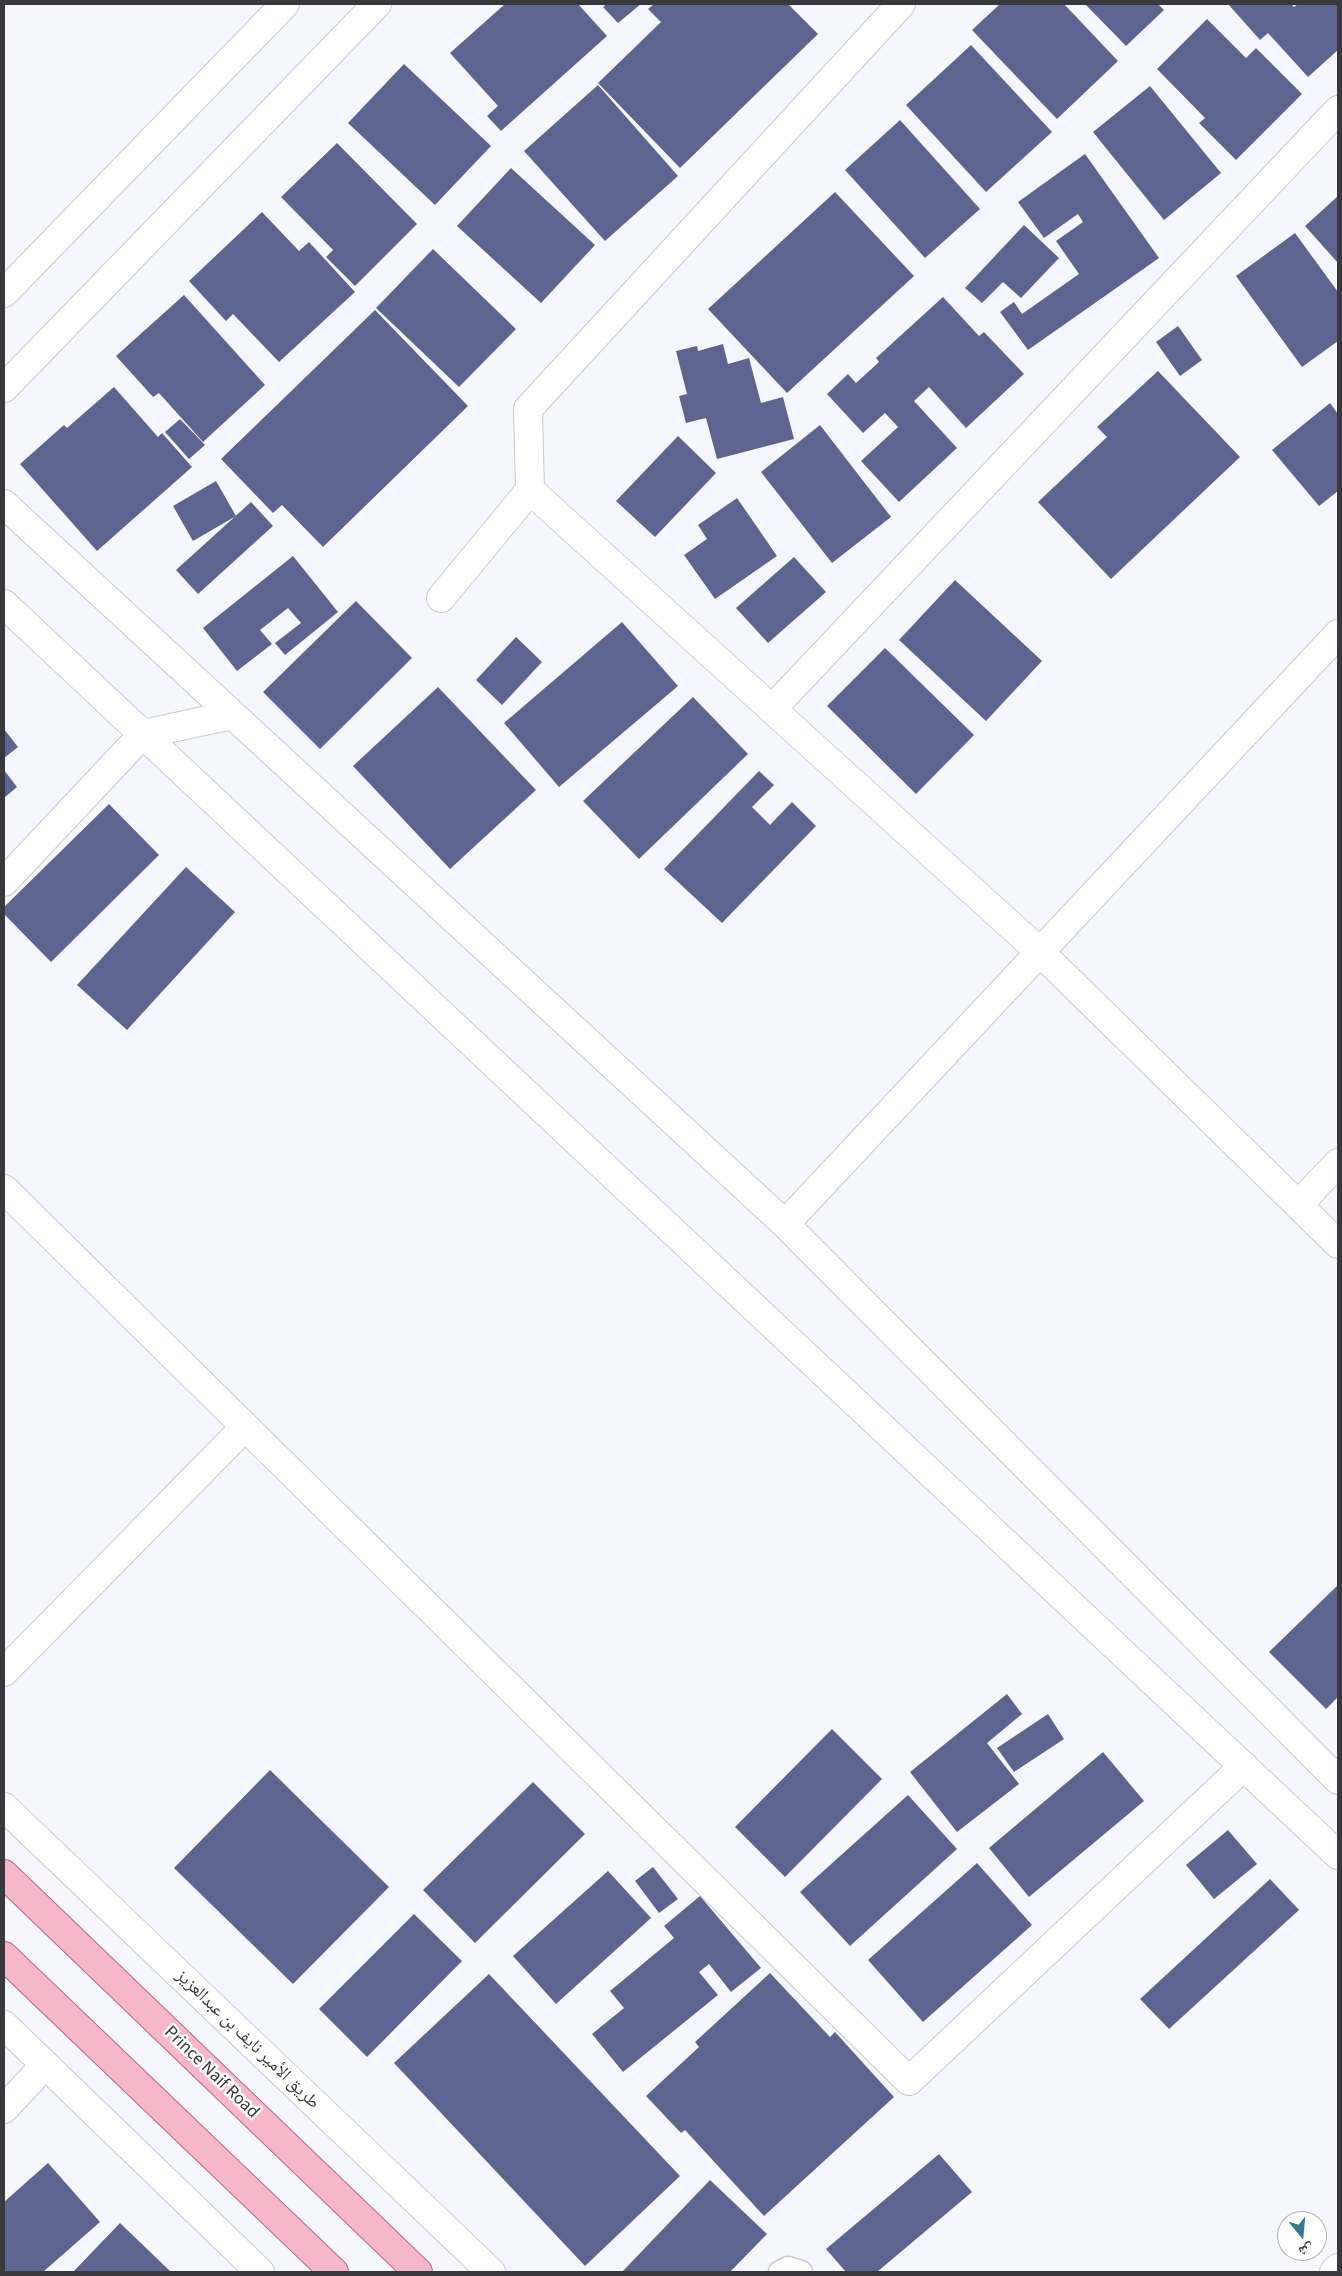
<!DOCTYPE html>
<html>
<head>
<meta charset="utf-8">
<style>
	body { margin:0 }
	#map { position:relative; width:1342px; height:2276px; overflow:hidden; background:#f6f7fe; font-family:"Source Sans 3","Noto Naskh Arabic",sans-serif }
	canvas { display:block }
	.frame { position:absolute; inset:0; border:5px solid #39393d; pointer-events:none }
	.north { position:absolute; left:1277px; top:2211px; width:50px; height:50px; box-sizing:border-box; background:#fff; border:1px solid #b0b0b1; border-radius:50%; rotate:163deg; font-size:14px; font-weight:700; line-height:20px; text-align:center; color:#39393d }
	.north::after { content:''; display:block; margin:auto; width:18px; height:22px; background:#3a788e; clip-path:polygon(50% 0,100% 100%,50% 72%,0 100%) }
</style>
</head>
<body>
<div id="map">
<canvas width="1342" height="2276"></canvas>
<div class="frame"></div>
<div class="north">ش</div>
</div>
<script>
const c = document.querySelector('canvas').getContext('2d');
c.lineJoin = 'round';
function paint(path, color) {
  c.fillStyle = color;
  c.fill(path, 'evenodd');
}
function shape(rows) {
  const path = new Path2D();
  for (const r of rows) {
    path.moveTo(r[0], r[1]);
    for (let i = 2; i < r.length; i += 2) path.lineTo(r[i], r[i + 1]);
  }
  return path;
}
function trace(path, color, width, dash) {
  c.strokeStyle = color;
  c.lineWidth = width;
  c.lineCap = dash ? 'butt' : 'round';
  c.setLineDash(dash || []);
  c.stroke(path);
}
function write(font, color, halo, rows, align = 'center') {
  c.font = font + ' "Source Sans 3","Noto Naskh Arabic",sans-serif';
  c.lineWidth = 5;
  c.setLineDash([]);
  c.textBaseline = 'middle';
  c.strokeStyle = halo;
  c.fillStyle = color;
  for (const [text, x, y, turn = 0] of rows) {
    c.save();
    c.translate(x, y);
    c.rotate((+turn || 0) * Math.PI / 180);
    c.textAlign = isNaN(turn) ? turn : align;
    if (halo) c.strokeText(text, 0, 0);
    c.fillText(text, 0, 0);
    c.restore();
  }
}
const building = shape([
	[505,4,578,4,607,36,501,131,487,116,498,106,450,53],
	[607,4,641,4,618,23,603,7],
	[654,4,788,4,818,34,680,168,598,83,661,22,648,9],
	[1000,4,1064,4,1118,61,1057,119,972,30],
	[1085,4,1158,4,1164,10,1126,46],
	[1228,4,1291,4,1294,7,1298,4,1338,4,1338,50,1308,77,1268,33,1260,40],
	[1207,19,1246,58,1256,48,1302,94,1236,160,1199,123,1205,118,1157,69],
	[971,45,1052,132,986,192,906,105],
	[404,64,491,146,435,205,348,123],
	[598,85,678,176,605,241,524,151],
	[1150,86,1221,173,1164,220,1093,132],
	[900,120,980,209,925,258,845,170],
	[337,143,417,224,355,286,326,257,333,250,281,197],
	[1085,154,1159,258,1028,350,1000,312,1014,302,1022,314,1079,274,1056,241,1083,222,1078,214,1044,238,1018,202],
	[511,168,595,245,541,303,457,226],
	[835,192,914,276,787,393,708,309],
	[1338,196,1338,263,1305,226],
	[262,212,299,251,309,242,355,292,279,362,233,314,226,321,189,281],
	[1024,225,1059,258,1021,298,1003,282,982,303,965,288],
	[1295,233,1338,292,1338,341,1302,367,1236,276],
	[433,249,516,329,459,387,376,308],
	[184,295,265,385,203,442,159,393,153,397,116,356],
	[943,297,979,336,984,332,1024,374,966,428,929,387,914,401,957,448,899,502,861,461,898,427,885,413,863,433,827,394,848,374,856,383,879,362,876,358],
	[375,310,468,406,323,547,282,505,273,513,221,459],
	[1178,326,1202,360,1180,376,1156,342],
	[723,344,728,364,749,358,761,403,783,397,794,439,717,459,706,418,686,423,679,396,687,394,676,351,697,346,698,351],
	[1158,371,1240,457,1111,579,1038,502,1107,437,1097,427],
	[114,387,158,437,162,433,192,467,97,551,20,464,64,425,67,428],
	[1330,403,1338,414,1338,491,1319,506,1272,450],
	[180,419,205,445,189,459,165,432],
	[820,425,891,517,832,563,761,472],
	[678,436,716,473,655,537,616,501],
	[216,481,236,516,193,541,173,506],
	[737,498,777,556,715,599,684,555,707,539,698,525],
	[251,502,273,526,198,594,176,570],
	[293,556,338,612,285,655,275,643,301,623,288,608,260,630,272,644,237,671,203,628],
	[794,557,826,592,768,643,736,608],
	[955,580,1042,661,986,721,899,640],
	[356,601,412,658,320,749,263,692],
	[622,622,678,686,559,787,504,723],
	[516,637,542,662,502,705,476,680],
	[885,648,974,735,916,794,827,706],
	[438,687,536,790,450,869,353,766],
	[693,697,748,754,639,859,583,801],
	[4,729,18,747,4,758],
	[4,770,17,787,4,798],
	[759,771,774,785,752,807,770,825,792,802,816,826,722,923,664,869],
	[109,804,159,855,51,962,4,914,4,907],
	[186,867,235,912,127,1030,77,985],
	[1338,1585,1338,1697,1326,1709,1269,1652],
	[1007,1694,1022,1714,987,1743,1019,1784,957,1832,910,1772],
	[1048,1714,1064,1739,1014,1772,997,1748],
	[832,1729,882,1779,785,1877,735,1827],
	[1103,1752,1144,1801,1029,1897,989,1848],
	[270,1770,389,1887,293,1984,174,1868],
	[533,1782,585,1834,475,1943,423,1890],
	[908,1795,957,1849,850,1946,800,1892],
	[1228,1830,1257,1864,1214,1899,1186,1865],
	[977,1863,1032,1925,923,2022,868,1960],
	[653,1867,678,1899,659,1913,635,1881],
	[608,1871,651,1918,556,2004,513,1956],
	[1270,1879,1299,1910,1169,2029,1140,1999],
	[700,1896,761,1968,731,1992,709,1964,699,1972,718,1995,623,2072,592,2034,624,2008,610,1991,674,1938,664,1926],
	[414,1914,462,1961,367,2057,319,2009],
	[770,1973,830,2037,835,2032,894,2097,764,2216,685,2130,681,2133,646,2096,699,2047,695,2042],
	[489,1974,680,2176,585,2266,394,2063],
	[939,2154,972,2192,877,2272,846,2272,826,2249],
	[48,2163,100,2222,43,2272,4,2272,4,2202],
	[710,2180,767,2234,730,2272,622,2272],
	[120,2223,171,2272,73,2272]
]);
const service = shape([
	[780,2272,788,2268,801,2272]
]);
const minor = shape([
	[4,293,285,4],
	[4,388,377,4],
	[530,490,1040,952,1338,1244],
	[4,504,785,1224,1338,1780],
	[441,598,530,490,528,409,901,4],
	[4,604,1338,1855],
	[772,709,1338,110],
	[4,882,143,734,232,715],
	[4,1189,909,2081,1244,1766],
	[1298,1205,1338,1163],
	[785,1224,1338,634],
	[4,1672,245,1427],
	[4,2109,45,2065]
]);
const secondary = shape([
	[4,1807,491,2272],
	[4,2025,260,2272],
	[1334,2272,1338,2268]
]);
const primary = shape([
	[4,1874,418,2272],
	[4,1956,334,2272]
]);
const streetNames = [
	["طريق الأمير نايف بن عبدالعزيز",247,2040,44],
	["Prince Naif Road",211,2073,44]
];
paint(building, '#5e6490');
trace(service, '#c8cad3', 25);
trace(minor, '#c8cad3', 30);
trace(secondary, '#c8cad3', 30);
trace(primary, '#b16c83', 30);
trace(service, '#fff', 22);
trace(minor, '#fff', 28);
trace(secondary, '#fff', 28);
trace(primary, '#f7b7cb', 28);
write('18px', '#39393d', '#fff', streetNames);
</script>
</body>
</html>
